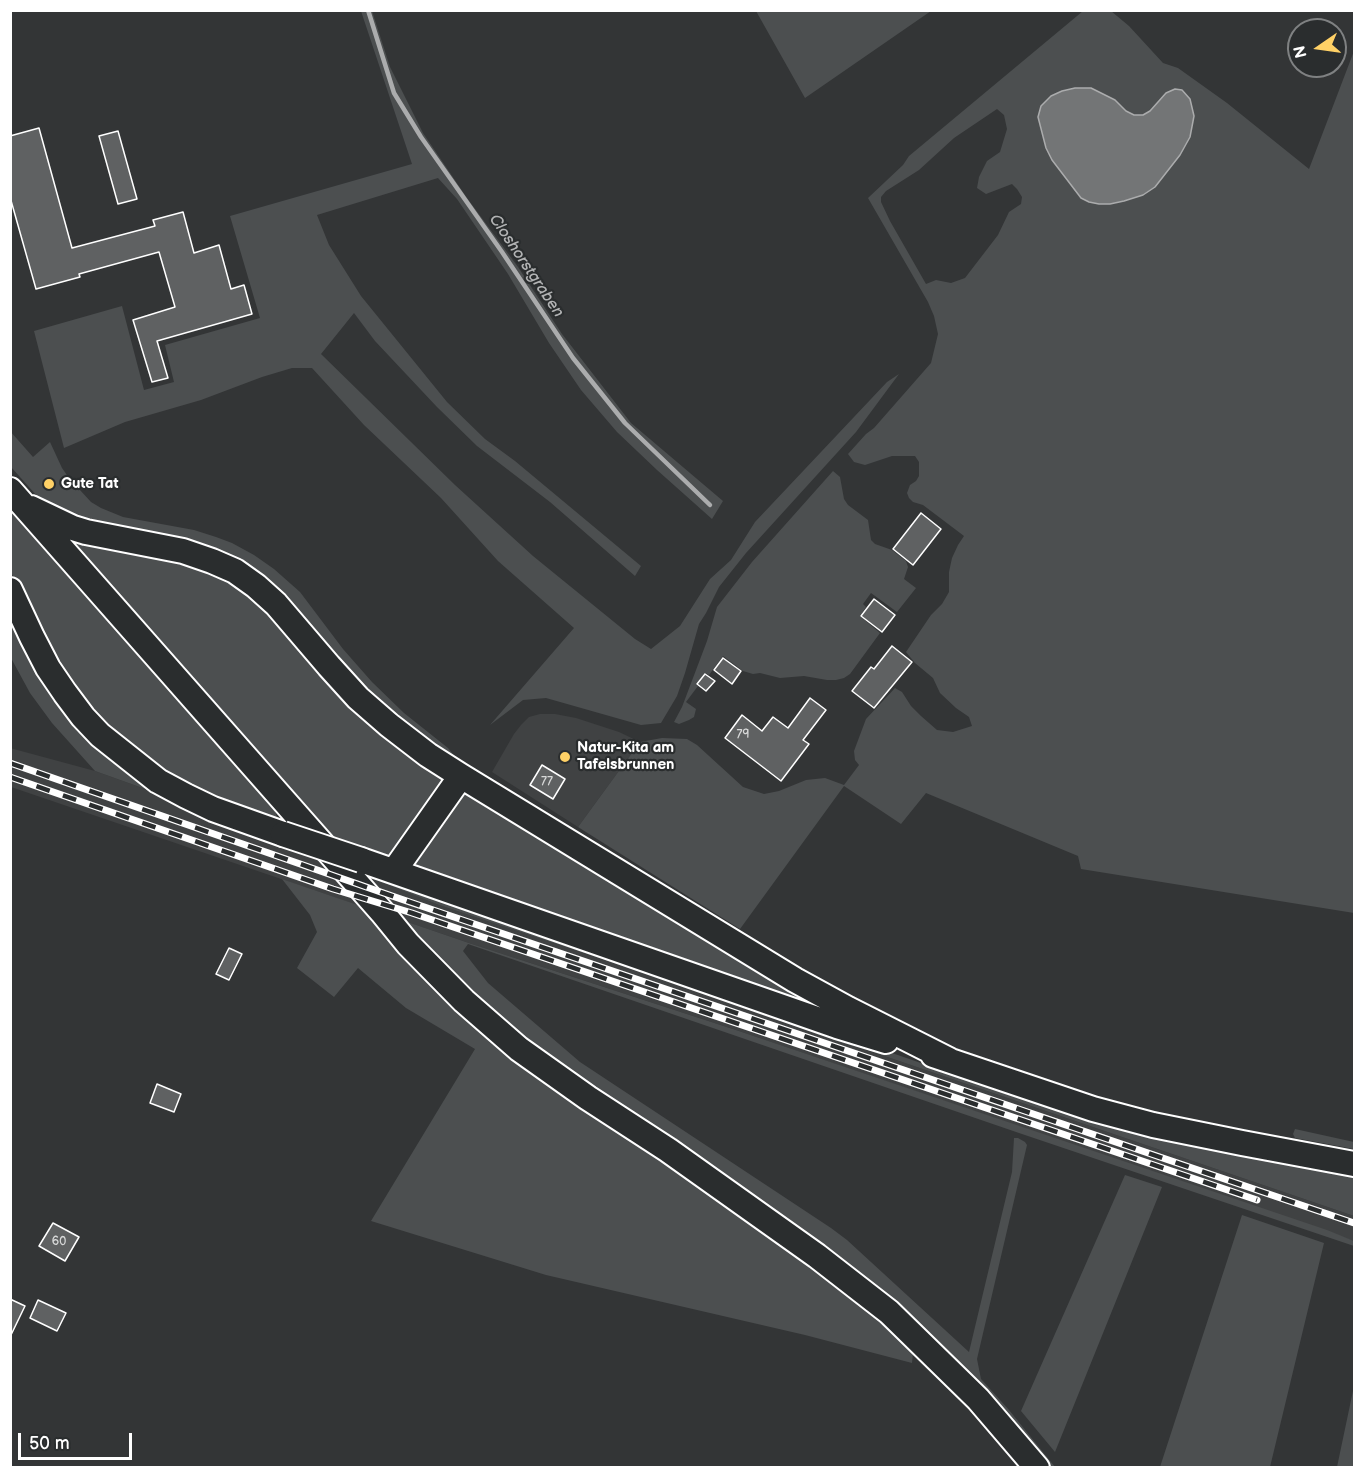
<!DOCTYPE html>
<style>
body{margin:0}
#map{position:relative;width:1365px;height:1478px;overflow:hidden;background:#333536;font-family:"Balsamiq Sans",sans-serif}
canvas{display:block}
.frame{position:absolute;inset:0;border:12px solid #fff;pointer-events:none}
.north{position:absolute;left:1287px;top:18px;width:60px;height:60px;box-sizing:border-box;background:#2a2d2e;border:2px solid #7f8182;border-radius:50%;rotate:257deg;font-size:16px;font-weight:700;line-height:24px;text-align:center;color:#fff}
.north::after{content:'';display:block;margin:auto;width:21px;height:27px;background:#ffd166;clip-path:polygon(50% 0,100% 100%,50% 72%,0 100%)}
.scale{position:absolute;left:18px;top:1433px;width:114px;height:27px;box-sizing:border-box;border:3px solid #fff;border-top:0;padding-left:8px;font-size:18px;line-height:21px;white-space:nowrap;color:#fff;-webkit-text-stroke:4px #2a2d2e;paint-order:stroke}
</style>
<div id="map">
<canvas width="1365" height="1478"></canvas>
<div class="frame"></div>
<div class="north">N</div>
<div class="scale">50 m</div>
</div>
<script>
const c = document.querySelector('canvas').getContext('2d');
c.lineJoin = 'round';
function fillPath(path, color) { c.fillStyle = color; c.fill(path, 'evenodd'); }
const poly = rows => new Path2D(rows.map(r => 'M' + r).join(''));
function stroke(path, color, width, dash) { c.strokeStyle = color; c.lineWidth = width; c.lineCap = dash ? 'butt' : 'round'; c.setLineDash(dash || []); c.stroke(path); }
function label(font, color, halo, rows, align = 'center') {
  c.font = font + ' "Balsamiq Sans",sans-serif'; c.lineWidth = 4.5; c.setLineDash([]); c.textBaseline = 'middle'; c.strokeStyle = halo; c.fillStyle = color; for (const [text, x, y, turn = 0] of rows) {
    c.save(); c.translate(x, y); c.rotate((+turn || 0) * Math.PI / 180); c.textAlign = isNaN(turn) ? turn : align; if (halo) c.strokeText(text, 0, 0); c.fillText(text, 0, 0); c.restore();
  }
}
const built = poly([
 [540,714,555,714,576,718,619,732,640,742,578,827,492,772,514,734,521,725,529,717],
 [10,748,95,771,148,790,295,847,439,905,689,988,858,1047,1354,1216,1354,1241,736,1030,469,943,11,787]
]);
const green = poly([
 [361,11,372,11,390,67,423,133,467,198,518,267,562,334,631,423,723,501,712,519,657,470,617,432,581,390,549,343,508,274,457,199,438,178,317,215,329,245,361,296,447,402,485,439,515,461,641,566,635,576,550,502,477,446,437,407,375,341,354,313,321,354,455,485,533,556,635,639,651,649,680,626,710,579,731,560,755,522,887,382,899,374,856,432,746,553,719,587,706,613,699,624,685,673,677,696,661,723,641,725,546,698,523,700,490,725,574,628,498,561,441,498,364,425,312,368,292,368,262,377,201,400,125,422,64,448,34,331,122,306,144,390,174,382,165,345,260,318,230,216,412,164],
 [756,11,931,11,805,98],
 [1083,11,1111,11,1129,26,1163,63,1178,68,1227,103,1309,169,1354,51,1354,913,1081,869,1078,856,926,793,901,824,844,786,740,929,578,827,640,742,662,738,687,739,697,745,743,787,764,794,779,791,806,780,825,778,844,785,859,765,855,760,854,751,866,719,895,688,902,692,911,706,921,716,937,730,953,732,972,726,969,717,956,708,940,693,933,678,915,663,906,652,931,615,942,604,949,592,949,572,952,558,958,545,964,536,923,505,913,502,909,498,907,493,910,485,916,481,919,476,919,462,915,456,892,456,865,465,854,462,848,454,866,434,874,428,931,363,938,334,934,316,928,302,868,198,903,165,909,156],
 [1115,100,1126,111,1134,115,1143,115,1150,111,1194,116,1190,137,1180,155,1081,198,1052,160,1046,148,1038,117,1041,106],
 [997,109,1004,115,1007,129,1000,152,987,161,979,177,977,188,986,194,1012,184,1017,189,1022,197,1021,204,1009,212,998,235,965,278,951,283,936,280,926,284,890,221,881,202,881,197,886,191,919,170,954,138],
 [10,431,33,457,50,442,62,468,69,478,91,502,101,508,123,517,194,530,216,537,232,543,254,555,274,569,300,592,343,649,372,682,404,713,448,748,456,758,455,763,396,725,247,571,123,535,46,506,11,467],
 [833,471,840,477,844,499,848,505,868,520,871,540,875,544,892,550,906,561,908,567,904,579,916,588,897,612,871,593,863,604,866,607,860,616,880,633,850,674,844,678,836,680,827,680,804,676,780,678,760,673,753,674,743,671,723,656,709,675,705,673,696,685,698,686,686,702,696,709,694,717,689,720,679,724,674,722,682,707,707,641,717,607,752,562],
 [10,509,275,809,277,819,203,796,168,779,75,699,29,615,11,572],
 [73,539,92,546,175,560,242,585,274,613,348,703,381,735,445,781,392,855,384,857,367,852,322,832,70,547],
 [10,616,20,639,50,695,83,732,148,790,95,771,52,723,30,693,11,658],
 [466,790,841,1017,413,869,409,862,461,793],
 [364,871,979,1083,1354,1173,1354,1216,858,1047,689,988,439,905,364,875],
 [282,879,469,943,736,1030,1327,1230,1354,1241,1354,1246,1019,1133,468,944,463,951,488,983,580,1062,831,1228,847,1240,969,1352,1012,1172,1014,1138,1018,1138,1025,1142,1027,1145,977,1359,981,1379,1009,1410,1055,1467,1050,1467,1025,1438,935,1344,498,1045,575,1104,770,1234,883,1320,907,1344,913,1353,912,1363,805,1335,546,1275,371,1221,475,1049,406,1008,358,968,334,997,297,968,317,932,310,915],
 [1295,1129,1354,1142,1354,1149,1295,1138,1293,1134],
 [1125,1175,1162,1187,1055,1452,1021,1411],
 [1242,1215,1324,1243,1270,1467,1160,1467],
 [1354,1386,1354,1467,1337,1467]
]);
const water = poly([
 [1075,88,1091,88,1115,100,1126,111,1134,115,1143,115,1150,111,1166,93,1175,89,1182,90,1190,99,1194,116,1190,137,1180,155,1155,187,1143,195,1124,201,1110,204,1099,204,1089,202,1081,198,1052,160,1046,148,1038,117,1041,106,1051,96,1062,91,1075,88]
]);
const stream = poly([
 [368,10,394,93,421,137,502,252,573,358,625,423,710,505]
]);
const building = poly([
 [39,128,72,248,155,226,153,220,183,212,194,253,219,245,231,289,244,285,252,314,157,341,168,378,152,382,133,320,175,307,159,252,79,274,80,277,36,289,10,197,10,136,39,128],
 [118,131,137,199,118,204,99,136,118,131],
 [921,513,941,529,913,565,893,549,921,513],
 [874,599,895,615,882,632,861,616,874,599],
 [892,646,912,662,874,708,852,691,871,667,874,669,892,646],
 [723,658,741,671,732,684,714,670,723,658],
 [705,674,715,681,706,691,697,684,705,674],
 [810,698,826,710,803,740,809,744,781,781,725,738,742,715,762,731,773,717,788,728,810,698],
 [542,765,565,779,553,799,530,785,542,765],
 [229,948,242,954,229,980,216,974,229,948],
 [157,1084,181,1094,174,1112,150,1103,157,1084],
 [53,1223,79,1237,65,1261,39,1246,53,1223],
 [10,1299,25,1306,10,1337,10,1299],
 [38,1300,66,1313,57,1331,30,1318,38,1300]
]);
const major = poly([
 [10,490,382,912,408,944,464,1001,519,1049,588,1098,668,1150,817,1256,889,1312,978,1399,1037,1468],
 [31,508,73,528,86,532,183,551,212,561,235,571,256,586,276,604,329,666,358,698,389,725,428,755,461,776,795,980,848,1009,949,1060],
 [10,590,32,637,48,668,65,693,83,717,100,735,158,781,186,796,213,809,283,834],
 [361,860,837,1026,886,1041],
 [394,871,461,776],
 [933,1055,1093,1109,1153,1125,1242,1143,1354,1164]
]);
const rail = poly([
 [10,763,395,897,1354,1223],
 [10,777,333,889,412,913,1257,1200]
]);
const majorBridge = poly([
 [283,834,361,860]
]);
const markers = [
 [49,484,6,"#ffd166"],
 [565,757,6,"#ffd166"]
];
const numberNames = [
 ["79",743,735],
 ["77",547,782],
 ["60",59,1242]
];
const poiNames = [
 ["Gute Tat",61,484],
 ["Natur-Kita am",577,748],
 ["Tafelsbrunnen",577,765]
];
const waterNames = [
 ["Closhorstgraben",526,266,56]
];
fillPath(built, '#404243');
fillPath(green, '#4c4f50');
fillPath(water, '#737576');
stroke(water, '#abacad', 1.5);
stroke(stream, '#abacad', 4.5);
fillPath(building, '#5f6162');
stroke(building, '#fff', 1.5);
stroke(major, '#fff', 28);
stroke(major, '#2a2d2e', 24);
stroke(rail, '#fff', 7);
stroke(rail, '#2a2d2e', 4.5, [14]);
stroke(majorBridge, '#fff', 28, []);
stroke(majorBridge, '#2a2d2e', 24);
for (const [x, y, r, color] of markers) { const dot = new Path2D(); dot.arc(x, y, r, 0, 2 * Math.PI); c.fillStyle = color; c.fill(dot); stroke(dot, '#2a2d2e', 2); }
label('12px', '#d7d8d8', null, numberNames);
label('bold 15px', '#fff', '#2a2d2e', poiNames, 'left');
label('italic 16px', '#b2b3b4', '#2a2d2e', waterNames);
</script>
